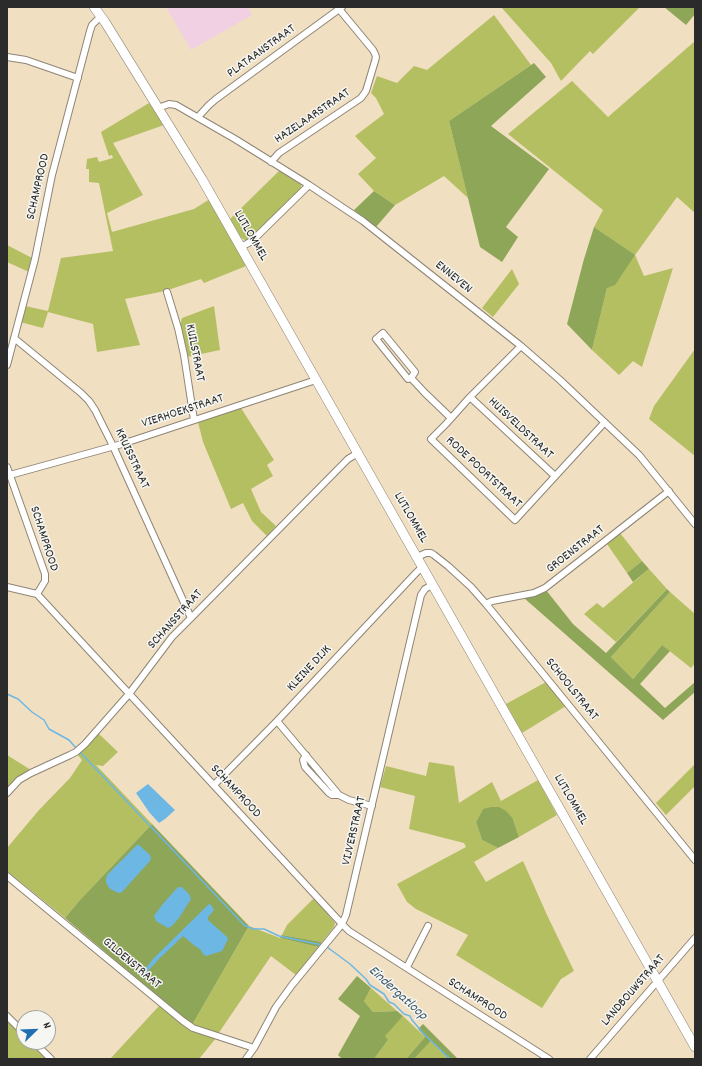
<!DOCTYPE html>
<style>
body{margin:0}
#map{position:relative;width:702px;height:1066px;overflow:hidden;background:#f1dfc2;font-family:Dekko,sans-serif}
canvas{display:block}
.frame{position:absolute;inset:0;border:8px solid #2b2b2b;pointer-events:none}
.north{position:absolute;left:16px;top:1010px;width:40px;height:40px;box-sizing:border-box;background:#f6f6f2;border:1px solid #a5a5a2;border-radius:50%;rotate:67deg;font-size:11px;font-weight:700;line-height:16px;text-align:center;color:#2b2b2b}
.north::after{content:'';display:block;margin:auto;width:14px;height:18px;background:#1f6fb2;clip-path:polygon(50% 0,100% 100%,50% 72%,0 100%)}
</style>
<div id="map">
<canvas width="702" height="1066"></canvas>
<div class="frame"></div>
<div class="north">N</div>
</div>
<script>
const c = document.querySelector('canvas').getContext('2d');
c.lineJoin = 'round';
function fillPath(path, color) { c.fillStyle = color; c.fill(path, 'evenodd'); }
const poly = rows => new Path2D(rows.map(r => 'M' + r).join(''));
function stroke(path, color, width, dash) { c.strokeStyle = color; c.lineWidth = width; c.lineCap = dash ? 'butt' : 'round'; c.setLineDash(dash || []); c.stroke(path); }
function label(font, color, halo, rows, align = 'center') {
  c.font = font + ' Dekko,sans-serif'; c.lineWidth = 3; c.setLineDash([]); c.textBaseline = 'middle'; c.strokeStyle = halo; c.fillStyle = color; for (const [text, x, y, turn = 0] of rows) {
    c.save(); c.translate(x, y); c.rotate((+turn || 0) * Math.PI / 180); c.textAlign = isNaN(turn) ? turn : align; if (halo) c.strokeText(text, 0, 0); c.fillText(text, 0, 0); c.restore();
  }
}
const built = poly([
 [166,7,248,7,252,15,191,50]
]);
const green = poly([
 [501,7,640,7,593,54,590,51,561,81,551,63],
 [494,15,531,65,449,121,468,198,444,176,395,205,374,191,358,174,376,158,355,136,384,114,376,98,371,93,377,76,397,83,414,66,427,70],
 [695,41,695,213,677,197,635,255,644,276,673,268,642,367,633,361,619,375,592,350,607,288,634,255,594,227,603,210,508,134,572,81,608,117],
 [149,103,164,125,113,143,143,195,107,213,112,232,194,209,210,199,246,266,204,283,201,279,165,291,125,299,140,345,97,352,93,324,48,312,43,328,20,322,25,306,48,311,61,258,113,251,99,183,89,182,89,169,86,169,87,159,97,157,99,162,113,158,112,155,109,156,101,132],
 [280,170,301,183,301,190,250,239,247,241,241,238,230,219],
 [7,245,32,258,29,272,7,262],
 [512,269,519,284,493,317,482,308],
 [214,306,220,350,187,357,180,326,182,318],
 [695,349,695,456,649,419,654,406],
 [241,408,274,460,267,465,273,476,251,489,261,512,276,526,267,536,252,521,243,503,231,509,203,442,198,422],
 [620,533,642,561,627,573,607,544],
 [649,569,667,589,616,642,584,614,597,603,603,608],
 [670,592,695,614,695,663,691,668,662,645,633,679,611,657],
 [546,682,566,706,522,733,506,704],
 [98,733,118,752,103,766,96,765,152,824,79,901,65,918,7,871,7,848,39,810,70,778,82,760,77,754],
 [7,755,31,770,19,776,7,788],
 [429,762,454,766,459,803,492,782,501,801,538,780,557,815,519,837,513,819,483,809,476,822,482,840,498,848,474,862,486,882,523,861,547,915,574,971,561,979,542,1008,456,955,468,935,416,909,407,902,397,884,466,847,464,843,409,829,415,796,380,787,386,766,426,776],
 [695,764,695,786,666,815,656,803],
 [314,898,335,923,334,927,322,942,282,935,287,925],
 [249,926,280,938,318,947,296,975,271,956,218,1034,192,1025],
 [371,988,397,1011,373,1012,364,1001],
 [159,1006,194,1032,216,1038,199,1059,110,1059],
 [403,1016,425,1037,406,1059,374,1059,388,1040,384,1036],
 [7,1021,24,1038,24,1042,28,1042,46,1059,7,1059],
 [431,1041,448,1059,414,1059]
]);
const forest = poly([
 [664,7,695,7,695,14,686,25],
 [534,63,546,77,491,126,549,169,506,227,518,237,502,262,480,247,449,121],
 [374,191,395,205,376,227,354,210],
 [594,227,635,255,615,285,607,288,592,350,567,324,584,259],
 [642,561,649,569,633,582,627,573],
 [667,589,670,592,611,657,633,679,662,645,670,651,640,684,665,708,695,682,695,692,663,720,524,598,532,597,546,590,573,624,606,653],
 [492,807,499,807,506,811,513,819,519,837,498,848,482,840,476,822,483,809],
 [152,824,249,926,192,1025,65,918,79,901],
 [282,935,322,942,318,947,280,938],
 [357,976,371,988,364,1001,373,1012,397,1011,403,1016,385,1036,388,1040,374,1059,342,1059,338,1055,360,1016,338,999],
 [423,1024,458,1059,448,1059,431,1041,414,1059,406,1059,425,1037,418,1029]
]);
const water = poly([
 [148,784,175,810,165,819,159,823,149,812,136,793],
 [137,845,139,845,150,855,151,859,149,862,122,892,119,893,114,891,109,888,106,882,106,880,107,875],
 [180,887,182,887,189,894,191,899,179,918,172,926,168,928,156,921,154,916,162,905,177,888],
 [209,904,211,905,214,910,208,917,208,920,227,937,228,939,222,951,206,956,203,954,200,949,195,946,183,936,161,957,160,957,159,959,142,977,140,976,140,975,154,958]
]);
const stream = poly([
 [7,694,18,699,32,712,44,720,49,729,69,740,77,749],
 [79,751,244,925,253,929,264,929,279,936,322,945],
 [327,947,350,964,366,979,370,985,384,994,389,1002,394,1004,404,1014,410,1016,412,1020,423,1033,450,1059]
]);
const street = poly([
 [7,57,26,60,78,78],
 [158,108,169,104,176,105,235,139,309,185,363,221,521,346,560,380,639,455,695,524],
 [198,117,209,105,216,99,342,7],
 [271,162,279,153,361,98,366,91,375,61,376,57,375,54,373,50,339,9],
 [241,247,252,241,309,185],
 [167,292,178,328,184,355,194,420],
 [14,338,81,393,89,401,95,410,113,446,191,618],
 [521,346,470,397,446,424,431,439,515,520,604,423],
 [7,365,35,259,52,175,90,31,92,25,100,17],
 [411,378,408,379,376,339,383,333,415,372,411,378,425,393,451,418],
 [470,397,555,476],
 [7,467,45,574,45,581,37,594],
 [10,475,122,444,316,380],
 [417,557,426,553,431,553,434,555,448,566,471,587,486,604,695,860],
 [7,587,37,594],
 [37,594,342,924,349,931,549,1059],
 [486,604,492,601,534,593,545,588,669,491],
 [277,721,339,795,349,800,372,806],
 [306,755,303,760,305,767,329,793,332,795,339,795],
 [214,785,277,721,415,574,422,567],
 [7,793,19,780,31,773,70,755,76,752,85,744,129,694,172,637,191,618,348,459,358,453],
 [7,876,183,1021,193,1028,254,1048],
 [407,967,428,926],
 [7,1016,24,1033],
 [34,1042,51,1059],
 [246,1059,254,1048,276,1007,292,985,342,924,346,915,421,595,425,589,432,585],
 [590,1059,695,938]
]);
const secondary = poly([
 [94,7,105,22,202,179,695,1047]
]);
const streetNames = [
 ["PLATAANSTRAAT",262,52,-36],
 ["HAZELAARSTRAAT",313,117,-34],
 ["SCHAMPROOD",39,187,-77],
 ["LUTLOMMEL",250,236,60],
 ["ENNEVEN",453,278,39],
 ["KUILSTRAAT",194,353,79],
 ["VIERHOEKSTRAAT",183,412,-18],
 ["HUISVELDSTRAAT",520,429,43],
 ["KRUISSTRAAT",131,459,65],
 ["RODE POORTSTRAAT",483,473,43],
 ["LUTLOMMEL",410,518,60],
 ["SCHAMPROOD",43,539,72],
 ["GROENSTRAAT",576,550,-38],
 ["SCHANSSTRAAT",176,620,-48],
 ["KLEINE DIJK",310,669,-47],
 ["SCHOOLSTRAAT",571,690,51],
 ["SCHAMPROOD",235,792,47],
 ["LUTLOMMEL",570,800,60],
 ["VIJVERSTRAAT",355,831,-77],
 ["GILDENSTRAAT",131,964,40],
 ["LANDBOUWSTRAAT",634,991,-49],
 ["SCHAMPROOD",477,1000,33]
];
const waterNames = [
 ["Eindergatloop",397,994,42]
];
fillPath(built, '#f1d0e3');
fillPath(green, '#b3bf61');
fillPath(forest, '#8ea657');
fillPath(water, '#6db7e5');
stroke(stream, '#6db7e5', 1.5);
stroke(street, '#8e8576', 8);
stroke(secondary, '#8e8576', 10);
stroke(street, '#fff', 6);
stroke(secondary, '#fff', 9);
label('13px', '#2b2b2b', '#f6f6f2', streetNames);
label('italic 14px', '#425c6c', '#f6f6f2', waterNames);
</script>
